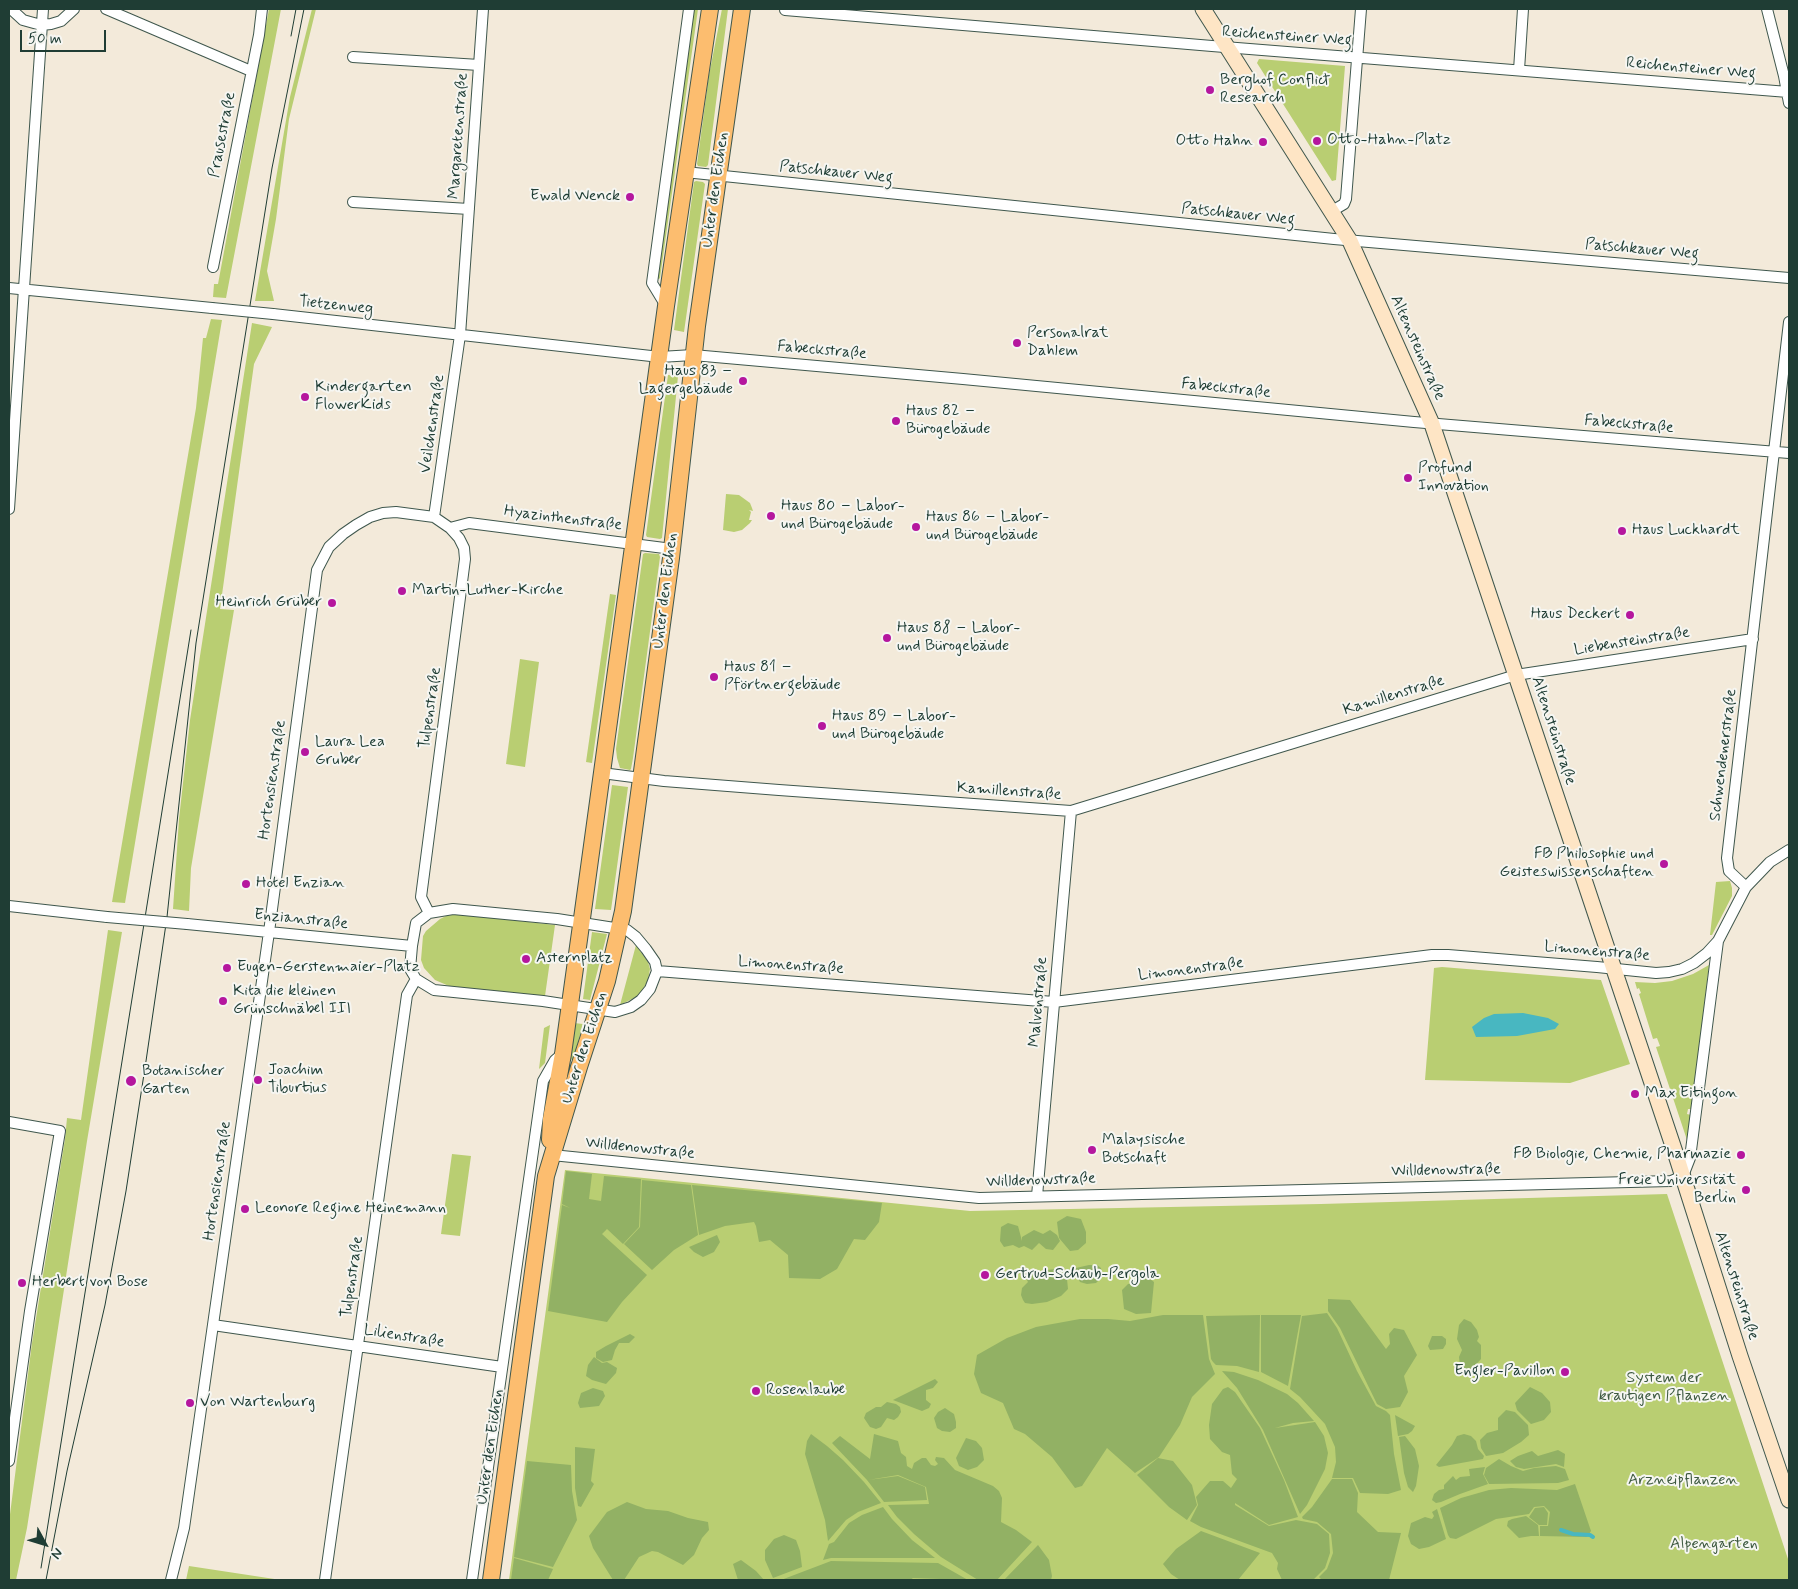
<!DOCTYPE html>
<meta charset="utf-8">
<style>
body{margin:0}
#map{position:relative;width:1798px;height:1589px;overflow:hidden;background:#f3eada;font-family:Mynerve,sans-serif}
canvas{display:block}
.frame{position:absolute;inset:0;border:10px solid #1f3d34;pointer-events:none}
.north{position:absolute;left:20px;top:1519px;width:50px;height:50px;-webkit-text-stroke:4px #f6f6f2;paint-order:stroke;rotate:129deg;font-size:14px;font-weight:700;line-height:20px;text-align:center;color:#1f3d34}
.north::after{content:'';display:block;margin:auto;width:18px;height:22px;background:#1f3d34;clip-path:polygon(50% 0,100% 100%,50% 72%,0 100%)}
.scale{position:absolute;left:20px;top:30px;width:86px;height:22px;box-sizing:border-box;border:2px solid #1f3d34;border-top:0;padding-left:6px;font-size:15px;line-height:18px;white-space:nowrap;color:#1f3d34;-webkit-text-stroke:4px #f6f6f2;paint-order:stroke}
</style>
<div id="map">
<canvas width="1798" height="1589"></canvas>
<div class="frame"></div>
<div class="north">N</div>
<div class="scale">50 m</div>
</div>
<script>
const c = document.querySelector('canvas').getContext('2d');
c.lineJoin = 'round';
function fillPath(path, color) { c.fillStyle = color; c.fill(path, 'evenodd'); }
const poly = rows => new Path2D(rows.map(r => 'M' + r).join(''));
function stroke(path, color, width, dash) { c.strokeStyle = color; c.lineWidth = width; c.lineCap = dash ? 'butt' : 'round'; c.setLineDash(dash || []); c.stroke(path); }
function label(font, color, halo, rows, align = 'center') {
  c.font = font + ' Mynerve,sans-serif'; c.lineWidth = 4; c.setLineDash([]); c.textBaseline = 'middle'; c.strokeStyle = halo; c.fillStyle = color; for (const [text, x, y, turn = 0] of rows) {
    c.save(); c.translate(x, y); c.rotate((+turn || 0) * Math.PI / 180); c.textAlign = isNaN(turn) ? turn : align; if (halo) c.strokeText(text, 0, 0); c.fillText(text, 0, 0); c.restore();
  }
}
const green = poly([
 [269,9,281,9,226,298,213,297,214,284,218,284],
 [312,9,316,9,289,119,276,219,267,271,274,301,255,301,290,97],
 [693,9,698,9,660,278,659,279,657,279],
 [722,9,728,9,708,165,706,167,698,166,697,164,709,75],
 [1259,59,1345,66,1336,180,1332,181,1257,63],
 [696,181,703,182,705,184,684,332,674,330,694,182],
 [211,319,222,320,125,903,112,902,196,408,203,338,206,338],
 [252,323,272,327,254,364,220,609,234,610,191,868,189,911,173,909,179,819,190,720],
 [668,375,678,376,662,538,660,539,647,537,646,535],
 [726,494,739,495,750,503,752,508,753,511,749,510,751,512,749,520,752,520,750,523,742,530,734,532,723,530],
 [645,553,659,554,660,557,633,758,631,769,630,770,620,768,617,758,616,749,643,554],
 [610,594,616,595,592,763,586,762],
 [520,659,539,662,525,767,506,764],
 [612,785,628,787,611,910,595,909],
 [1730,881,1732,888,1732,896,1712,935,1710,935,1716,882],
 [458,914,555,925,545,996,449,986,435,980,424,968,421,960,423,936,426,931,440,919,446,916],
 [108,930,122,932,87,1141,27,1528,16,1580,9,1580,9,1522,32,1343,65,1139,67,1118,81,1120],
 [592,932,607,934,590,1000,583,999],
 [636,945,648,962,650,969,648,980,642,991,636,997,620,1005],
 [1709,965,1692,1109,1688,1109,1687,1114,1691,1115,1688,1143,1656,1047,1660,1046,1657,1038,1653,1039,1639,994,1641,993,1639,988,1637,989,1635,982,1655,983,1672,981,1693,974],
 [1442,967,1601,980,1630,1064,1570,1083,1425,1080,1434,968],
 [574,1023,583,1024,573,1060,569,1059],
 [550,1025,545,1063,539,1069,544,1028],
 [452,1154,471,1156,460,1236,441,1234],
 [565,1170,970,1211,1321,1204,1667,1194,1789,1562,1789,1580,509,1580],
 [189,1566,281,1580,186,1580]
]);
const forest = poly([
 [566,1171,592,1174,589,1199,601,1201,604,1176,641,1179,639,1227,623,1244,607,1229,602,1234,647,1275,622,1302,607,1322,548,1311,562,1205,570,1208,562,1204],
 [642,1180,691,1185,698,1235,674,1250,652,1270,624,1244,640,1227],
 [692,1185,882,1203,879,1222,865,1240,854,1239,837,1269,820,1279,789,1278,788,1255,770,1240,759,1242,756,1226,754,1222,725,1226,699,1235],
 [1067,1216,1081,1219,1086,1232,1086,1243,1078,1250,1070,1251,1059,1238,1057,1222],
 [1008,1223,1018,1226,1022,1241,1022,1237,1034,1230,1043,1234,1050,1230,1057,1235,1060,1241,1053,1250,1046,1249,1039,1243,1032,1250,1024,1246,1019,1248,1013,1245,1004,1247,1000,1241,1001,1227],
 [717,1235,720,1242,714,1252,703,1257,694,1252,689,1247],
 [1089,1265,1097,1265,1101,1268,1102,1277,1096,1283,1087,1284,1080,1282,1076,1274,1076,1268],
 [1063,1268,1067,1279,1068,1289,1061,1296,1047,1302,1032,1304,1025,1303,1023,1300,1021,1295,1022,1288,1028,1282,1023,1273],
 [1136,1274,1150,1279,1154,1282,1151,1313,1136,1314,1124,1309,1122,1290,1128,1284,1136,1283],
 [1328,1299,1350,1300,1386,1349,1390,1344,1389,1334,1394,1328,1404,1330,1417,1355,1404,1376,1408,1392,1400,1407,1386,1409,1377,1404,1340,1328,1328,1311],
 [1327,1313,1337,1328,1357,1371,1376,1406,1386,1411,1390,1415,1394,1454,1401,1490,1388,1494,1360,1493,1353,1478,1332,1478,1336,1462,1335,1447,1325,1424,1300,1397,1290,1389,1302,1316],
 [1163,1315,1203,1315,1209,1359,1215,1374,1192,1397,1180,1425,1159,1457,1135,1473,1107,1448,1082,1486,1075,1488,1052,1457,1025,1434,1014,1429,1003,1403,981,1393,974,1374,977,1355,1007,1338,1036,1327,1080,1319,1108,1319,1130,1321],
 [1260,1315,1259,1372,1237,1366,1216,1365,1213,1362,1211,1359,1206,1316],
 [1261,1315,1301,1315,1288,1386,1261,1372],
 [1464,1319,1471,1322,1477,1330,1479,1337,1477,1341,1481,1345,1481,1359,1472,1369,1465,1371,1460,1366,1459,1357,1462,1350,1457,1339,1459,1325],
 [630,1334,635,1337,629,1343,619,1343,615,1350,612,1360,603,1362,596,1358,596,1352,606,1346],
 [1432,1336,1442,1336,1446,1339,1446,1344,1443,1349,1430,1350,1428,1346],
 [594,1357,602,1363,607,1362,617,1368,616,1373,606,1384,592,1380,586,1376,588,1365],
 [1222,1371,1234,1372,1258,1380,1287,1394,1298,1403,1314,1421,1293,1423,1275,1428,1315,1422,1324,1436,1328,1453,1325,1469,1307,1505,1300,1514,1263,1430,1237,1388],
 [935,1379,938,1382,933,1388,926,1390,926,1400,931,1404,929,1408,922,1411,893,1400],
 [1228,1387,1235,1392,1260,1428,1284,1480,1298,1517,1269,1525,1235,1503,1235,1505,1269,1526,1296,1520,1317,1524,1329,1534,1330,1553,1325,1568,1313,1580,1282,1580,1277,1569,1278,1563,1272,1553,1201,1527,1190,1521,1198,1505,1196,1497,1210,1481,1223,1481,1231,1488,1237,1479,1232,1474,1230,1455,1222,1452,1210,1439,1209,1425,1212,1404,1223,1389],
 [1530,1387,1542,1393,1550,1402,1551,1412,1544,1420,1531,1424,1517,1410,1515,1403],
 [593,1388,603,1391,605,1396,599,1406,580,1408,578,1403,581,1393],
 [887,1402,896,1404,900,1407,901,1412,898,1417,894,1420,887,1418,881,1427,876,1429,870,1427,864,1418,866,1413,876,1407,881,1407],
 [945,1408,954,1414,956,1422,956,1428,950,1432,942,1431,937,1428,934,1418,938,1412],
 [1506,1410,1515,1412,1528,1425,1529,1435,1521,1442,1503,1453,1486,1456,1481,1448,1480,1440,1487,1433,1498,1430,1498,1418],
 [1395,1415,1415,1426,1412,1431,1408,1434,1398,1436],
 [811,1434,827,1446,843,1460,864,1482,881,1503,858,1512,846,1520,828,1541,825,1520,805,1454,807,1441],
 [874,1434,898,1441,901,1453,906,1457,907,1466,912,1469,914,1463,922,1458,926,1458,931,1465,935,1466,938,1464,935,1460,936,1457,944,1458,955,1470,993,1486,999,1491,1002,1498,1001,1522,1016,1530,1032,1542,997,1580,978,1580,941,1557,914,1534,897,1517,888,1505,929,1504,926,1487,898,1475,868,1480,898,1476,925,1487,927,1500,884,1502,867,1480,832,1443,840,1436,870,1459],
 [1464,1434,1471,1436,1476,1441,1478,1449,1484,1456,1483,1459,1439,1467,1436,1465,1452,1445,1457,1436],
 [1405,1436,1415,1449,1419,1466,1416,1486,1413,1492,1408,1487,1404,1473,1399,1437],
 [966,1438,976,1441,982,1448,984,1460,977,1467,968,1470,959,1466,956,1458],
 [575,1447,595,1449,591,1481,594,1484,581,1507,578,1506,575,1488],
 [1558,1450,1565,1454,1564,1467,1556,1464,1524,1469,1516,1467,1510,1461,1518,1456,1532,1451,1538,1456],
 [1158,1458,1173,1461,1192,1485,1197,1505,1187,1520,1169,1507,1137,1475],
 [1499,1459,1511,1466,1523,1471,1534,1468,1556,1466,1565,1469,1569,1480,1558,1483,1489,1484,1484,1475,1486,1468],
 [527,1461,571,1465,572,1491,577,1520,553,1567,514,1557],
 [1485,1467,1483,1474,1488,1484,1460,1494,1441,1502,1436,1503,1432,1500,1434,1494,1439,1490,1444,1489,1444,1485,1453,1476,1456,1480,1460,1477,1470,1476,1469,1469],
 [1332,1479,1352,1479,1358,1493,1357,1512,1378,1532,1401,1533,1389,1580,1322,1580,1319,1577,1327,1569,1333,1553,1331,1534,1317,1522,1303,1519,1302,1517,1312,1507],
 [1575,1484,1591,1531,1587,1537,1540,1536,1540,1526,1548,1526,1550,1512,1544,1506,1534,1507,1529,1514,1496,1519,1456,1539,1450,1538,1448,1535,1440,1508,1461,1498,1489,1490,1511,1488,1557,1490],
 [627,1502,646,1509,668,1511,688,1518,708,1522,709,1530,702,1538,694,1555,683,1565,658,1552,652,1551,639,1557,624,1580,613,1580,593,1548,589,1536,607,1512],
 [883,1507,892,1519,912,1540,935,1558,874,1558,875,1556,874,1558,831,1558,823,1560,829,1544,834,1542,849,1523,862,1515],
 [1544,1507,1548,1513,1547,1525,1539,1525,1529,1517,1535,1508],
 [1437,1509,1446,1539,1429,1547,1419,1549,1411,1544,1408,1536,1411,1523,1425,1517,1432,1519,1434,1516,1432,1512],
 [1526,1516,1538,1525,1539,1536,1531,1536,1519,1538,1507,1526,1508,1521,1512,1519],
 [1201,1531,1260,1553,1238,1580,1180,1580,1171,1574,1163,1564,1176,1549],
 [784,1535,796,1540,800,1551,802,1567,773,1578,765,1560,765,1550,774,1539],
 [1038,1545,1049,1560,1052,1576,1051,1580,1004,1580],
 [514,1558,553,1569,548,1580,511,1580],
 [741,1560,756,1571,764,1580,738,1580,733,1564],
 [831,1561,938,1563,968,1580,913,1578,910,1580,781,1580]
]);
const water = poly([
 [1523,1013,1548,1018,1559,1024,1555,1029,1517,1036,1476,1037,1472,1027,1484,1018,1494,1014]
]);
const stream = poly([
 [1561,1530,1573,1534,1590,1535,1593,1537]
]);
const minor = poly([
 [11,9,23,20,41,25,51,24,61,21,74,9],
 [106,9,251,71],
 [1767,9,1784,76,1789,103],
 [785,10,1212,46,1788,92],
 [353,57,479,65],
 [1519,70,1523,9],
 [685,172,1334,239,1789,278],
 [353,202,469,209],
 [1332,211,1344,204,1346,199,1361,9],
 [213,267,259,35,262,9],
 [9,288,212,308],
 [666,306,652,283,689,9],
 [273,314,660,357,693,355,963,379,1414,422,1789,453],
 [9,509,43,9],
 [434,517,460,335,483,9],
 [450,528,469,523,672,549],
 [602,773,664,781,779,790,1071,811,1516,675,1753,639],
 [1746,887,1729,871,1727,858,1789,322],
 [9,906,107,917],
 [453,909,557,919,627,930,636,937,646,949,655,962,657,971,650,989,641,1000,631,1007,615,1012,543,1001,434,990,416,979,410,969,412,946,416,923,429,913,453,909],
 [187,924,412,946],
 [657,971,1054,1002,1432,955,1448,955,1597,967,1656,973,1669,972,1682,969,1694,963,1707,953,1718,941],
 [9,1122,60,1131,30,1311,9,1461],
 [552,1155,979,1198,1671,1181,1683,1176,1690,1158,1718,941,1746,887,1770,862,1789,850],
 [1037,1196,1071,811],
 [213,1325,502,1367],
 [171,1580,184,1528,269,932,317,570,329,547,343,534,356,525,370,517,383,513,396,512,434,517,450,528,459,538,464,548,465,559,421,897,429,913],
 [325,1580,407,995,416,979],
 [472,1580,543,1081,555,1060,561,1055]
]);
const secondary = poly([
 [1203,9,1350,241,1432,424,1676,1155,1740,1356,1789,1500]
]);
const primary = poly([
 [550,1140,551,1119,563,1054,583,911,666,306,710,9],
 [491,1580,546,1176,579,1067,607,981,623,911,671,558,697,326,742,9]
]);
const tram = poly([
 [291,36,296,9],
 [41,1568,191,630],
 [46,1580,67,1471,105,1305,126,1191,146,1061,167,917,196,643,272,168,304,9]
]);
const minorBridge = poly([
 [212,308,273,314],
 [107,917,187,924]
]);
const markers = [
 [1210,90,5,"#b5179e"],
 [1317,141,5,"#b5179e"],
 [1263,142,5,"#b5179e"],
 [630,197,5,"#b5179e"],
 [1017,343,5,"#b5179e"],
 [743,381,5,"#b5179e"],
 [305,397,5,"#b5179e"],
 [896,421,5,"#b5179e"],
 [1408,478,5,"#b5179e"],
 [771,516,5,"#b5179e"],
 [916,527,5,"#b5179e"],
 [1622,531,5,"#b5179e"],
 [402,591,5,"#b5179e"],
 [332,603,5,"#b5179e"],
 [1630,615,5,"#b5179e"],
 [887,638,5,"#b5179e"],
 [714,677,5,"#b5179e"],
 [822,726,5,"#b5179e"],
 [305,752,5,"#b5179e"],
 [1664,864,5,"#b5179e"],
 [246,884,5,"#b5179e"],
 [526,959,5,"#b5179e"],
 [227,968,5,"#b5179e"],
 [223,1001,5,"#b5179e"],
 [258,1080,5,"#b5179e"],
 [131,1081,6,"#b5179e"],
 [1635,1094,5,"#b5179e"],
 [1092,1150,5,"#b5179e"],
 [1741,1155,5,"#b5179e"],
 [1746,1190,5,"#b5179e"],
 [245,1209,5,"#b5179e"],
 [985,1275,5,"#b5179e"],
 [22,1283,5,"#b5179e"],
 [1565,1372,5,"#b5179e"],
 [756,1391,5,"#b5179e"],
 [190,1403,5,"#b5179e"]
];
const streetNames = [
 ["Reichensteiner Weg",1287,37,4],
 ["Reichensteiner Weg",1691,69,5],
 ["Prausestraße",223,135,-79],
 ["Margaretenstraße",459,136,-86],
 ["Patschkauer Weg",836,173,6],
 ["Unter den Eichen",716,190,-82],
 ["Patschkauer Weg",1238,215,6],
 ["Patschkauer Weg",1642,250,5],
 ["Tietzenweg",336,306,6],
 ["Altensteinstraße",1417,348,66],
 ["Fabeckstraße",822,351,5],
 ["Fabeckstraße",1226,389,6],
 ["Veilchenstraße",433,424,-82],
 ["Fabeckstraße",1629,425,5],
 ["Hyazinthenstraße",563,519,7],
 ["Unter den Eichen",666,591,-83],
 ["Liebensteinstraße",1632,642,-9],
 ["Kamillenstraße",1394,696,-17],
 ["Tulpenstraße",431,708,-82],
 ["Altensteinstraße",1553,731,72],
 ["Schwendenerstraße",1724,755,-83],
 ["Hortensienstraße",273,780,-82],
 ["Kamillenstraße",1009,792,4],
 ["Enzianstraße",301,920,6],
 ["Limonenstraße",1597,952,5],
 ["Limonenstraße",791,966,4],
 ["Limonenstraße",1191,970,-7],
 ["Malvenstraße",1039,1002,-85],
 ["Unter den Eichen",585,1048,-72],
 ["Willdenowstraße",640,1149,6],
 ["Willdenowstraße",1446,1171,-1],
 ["Hortensienstraße",218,1181,-82],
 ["Willdenowstraße",1041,1181,-2],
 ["Tulpenstraße",353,1277,-82],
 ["Altensteinstraße",1736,1286,72],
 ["Lilienstraße",404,1337,9],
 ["Unter den Eichen",491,1447,-82]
];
const poiNames = [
 ["Berghof Conflict",1220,81],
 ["Research",1220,99],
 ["Otto-Hahn-Platz",1327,141],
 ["Otto Hahn",1253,142,"right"],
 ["Ewald Wenck",620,197,"right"],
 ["Personalrat",1027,334],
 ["Dahlem",1027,352],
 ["Haus 83 –",733,372,"right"],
 ["Lagergebäude",733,390,"right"],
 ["Kindergarten",315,388],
 ["FlowerKids",315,406],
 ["Haus 82 –",906,412],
 ["Bürogebäude",906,430],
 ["Profund",1418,469],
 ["Innovation",1418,487],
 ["Haus 80 – Labor-",781,507],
 ["und Bürogebäude",781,525],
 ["Haus 86 – Labor-",926,518],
 ["und Bürogebäude",926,536],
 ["Haus Luckhardt",1632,531],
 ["Martin-Luther-Kirche",412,591],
 ["Heinrich Grüber",322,603,"right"],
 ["Haus Deckert",1620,615,"right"],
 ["Haus 88 – Labor-",897,629],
 ["und Bürogebäude",897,647],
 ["Haus 81 –",724,668],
 ["Pförtnergebäude",724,686],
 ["Haus 89 – Labor-",832,717],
 ["und Bürogebäude",832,735],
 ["Laura Lea",315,743],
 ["Gruber",315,761],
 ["FB Philosophie und",1654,855,"right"],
 ["Geisteswissenschaften",1654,873,"right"],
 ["Hotel Enzian",256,884],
 ["Asternplatz",536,959],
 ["Eugen-Gerstenmaier-Platz",237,968],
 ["Kita die kleinen",233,992],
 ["Grünschnäbel III",233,1010],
 ["Joachim",268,1071],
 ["Tiburtius",268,1089],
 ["Botanischer",142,1072],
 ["Garten",142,1090],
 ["Max Eitingon",1645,1094],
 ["Malaysische",1102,1141],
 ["Botschaft",1102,1159],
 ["FB Biologie, Chemie, Pharmazie",1731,1155,"right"],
 ["Freie Universität",1736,1181,"right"],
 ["Berlin",1736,1199,"right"],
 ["Leonore Regine Heinemann",255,1209],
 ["Gertrud-Schaub-Pergola",995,1275],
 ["Herbert von Bose",32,1283],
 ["Engler-Pavillon",1555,1372,"right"],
 ["Rosenlaube",766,1391],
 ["Von Wartenburg",200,1403]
];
const parkNames = [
 ["System der",1664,1379],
 ["krautigen Pflanzen",1664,1397],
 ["Arzneipflanzen",1683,1481],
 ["Alpengarten",1714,1545]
];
fillPath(green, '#b9ce72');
fillPath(forest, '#92b164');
fillPath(water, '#48b7c1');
stroke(stream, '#48b7c1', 4);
stroke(minor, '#3f574d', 12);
stroke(secondary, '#3f574d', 17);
stroke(primary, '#3f574d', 18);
stroke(minor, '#fff', 10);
stroke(secondary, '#fee5c5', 15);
stroke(primary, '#fcbd6f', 16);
stroke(tram, '#1f3d34', 1);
stroke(minorBridge, '#3f574d', 12, []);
stroke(minorBridge, '#fff', 10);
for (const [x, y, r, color] of markers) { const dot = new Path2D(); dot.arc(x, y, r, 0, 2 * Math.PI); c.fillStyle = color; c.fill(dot); stroke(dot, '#f6f6f2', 2); }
label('16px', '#1f3d34', '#f6f6f2', streetNames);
label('16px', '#1f3d34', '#f6f6f2', poiNames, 'left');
label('16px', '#3e5a40', '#f6f6f2', parkNames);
</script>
